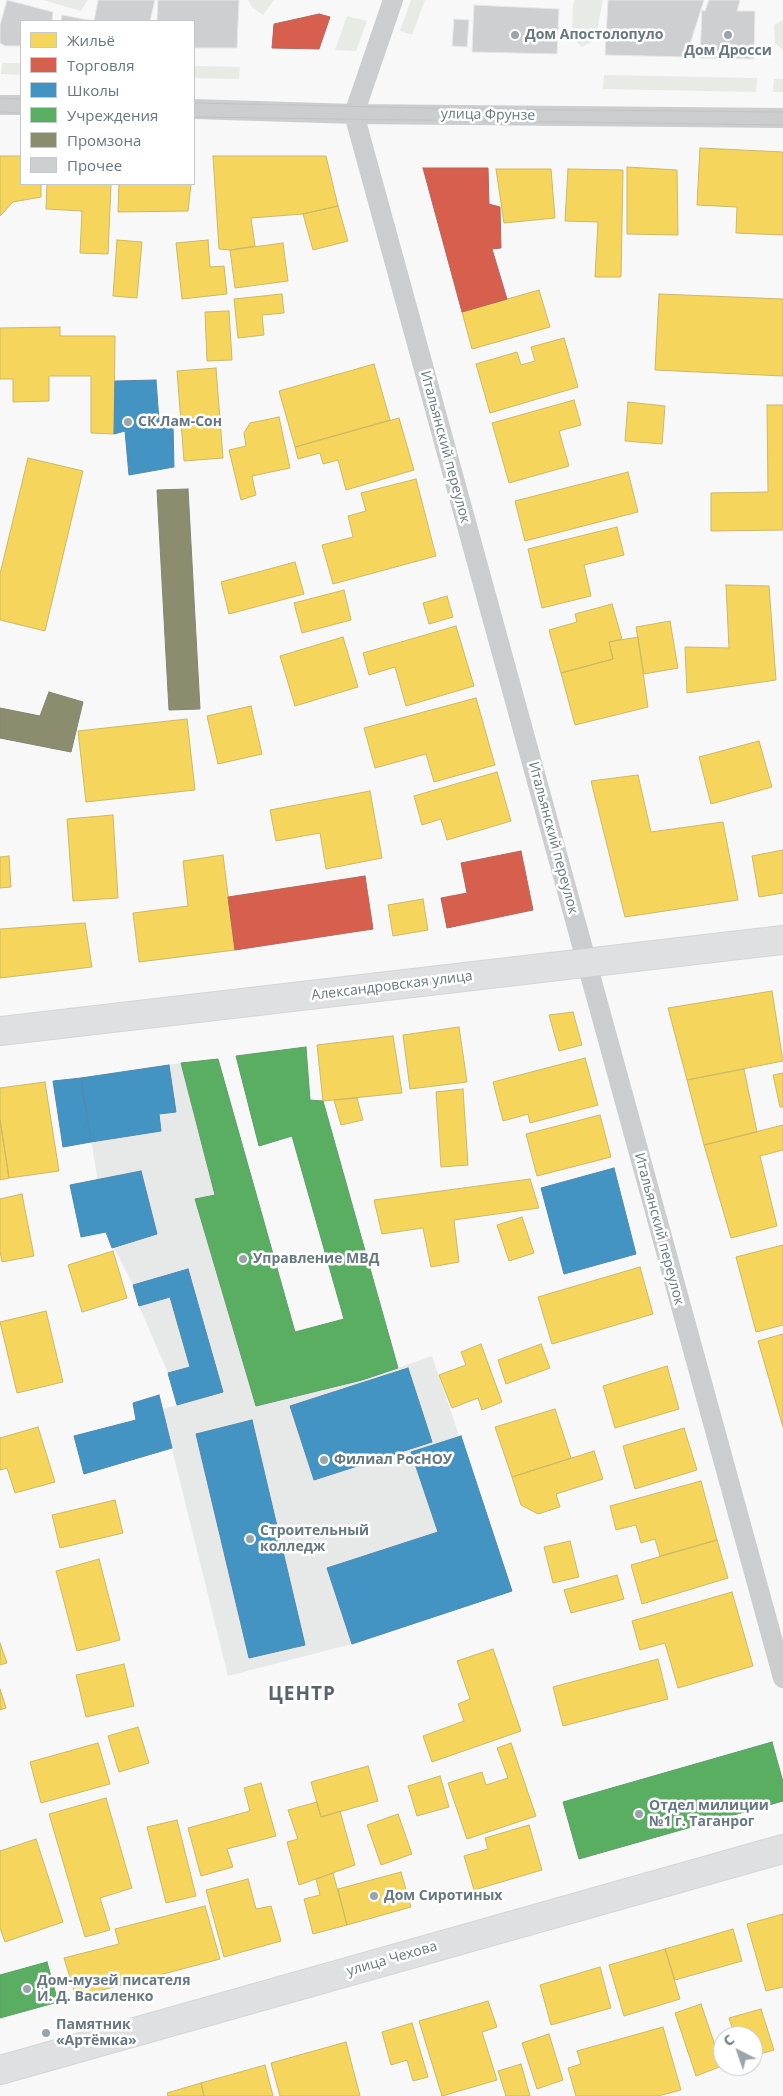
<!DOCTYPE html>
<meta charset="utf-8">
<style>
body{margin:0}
#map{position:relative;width:783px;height:2096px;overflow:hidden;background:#f8f8f8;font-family:"Open Sans",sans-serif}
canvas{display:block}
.legend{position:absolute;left:20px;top:20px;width:175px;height:165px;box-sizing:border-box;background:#fff;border:1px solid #c2c9cd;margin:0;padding:6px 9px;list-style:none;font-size:15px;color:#667881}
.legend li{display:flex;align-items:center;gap:10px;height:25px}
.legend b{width:25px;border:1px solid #c2c9cd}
.north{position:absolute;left:713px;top:2026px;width:50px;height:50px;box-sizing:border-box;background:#fff;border:1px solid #c2c9cd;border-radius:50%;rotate:319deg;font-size:14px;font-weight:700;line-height:20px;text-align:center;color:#667881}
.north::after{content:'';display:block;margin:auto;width:18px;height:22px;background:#99a5ab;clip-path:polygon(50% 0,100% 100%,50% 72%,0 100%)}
</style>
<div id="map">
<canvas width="783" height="2096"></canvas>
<ul class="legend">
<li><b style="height:14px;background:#f6d55c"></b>Жильё</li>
<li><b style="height:14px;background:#d6604d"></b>Торговля</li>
<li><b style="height:14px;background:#4393c3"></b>Школы</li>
<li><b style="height:14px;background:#5aae61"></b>Учреждения</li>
<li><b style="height:14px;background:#8c8c6e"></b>Промзона</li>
<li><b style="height:14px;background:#cdcfd0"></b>Прочее</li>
</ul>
<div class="north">С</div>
</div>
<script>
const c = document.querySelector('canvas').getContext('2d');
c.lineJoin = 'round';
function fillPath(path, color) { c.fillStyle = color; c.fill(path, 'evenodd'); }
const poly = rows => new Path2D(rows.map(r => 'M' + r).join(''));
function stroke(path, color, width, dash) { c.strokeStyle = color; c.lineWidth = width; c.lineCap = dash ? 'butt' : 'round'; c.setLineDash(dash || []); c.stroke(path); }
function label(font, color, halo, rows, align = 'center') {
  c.font = font + ' "Open Sans",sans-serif'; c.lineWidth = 5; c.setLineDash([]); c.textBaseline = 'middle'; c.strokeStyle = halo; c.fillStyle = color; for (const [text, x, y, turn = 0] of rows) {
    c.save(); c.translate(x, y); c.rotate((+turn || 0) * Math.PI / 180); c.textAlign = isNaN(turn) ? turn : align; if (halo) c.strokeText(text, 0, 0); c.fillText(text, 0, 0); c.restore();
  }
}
const built = poly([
 [181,1063,215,1195,195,1199,256,1406,398,1368,432,1356,512,1591,352,1644,228,1676,162,1409,177,1405,168,1373,139,1306,133,1285,106,1232,81,1078]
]);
const green = poly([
 [43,0,88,0,81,11],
 [248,0,274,0,263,15,252,7],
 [411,0,425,0,412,35,400,31],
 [575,0,603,0,595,40,582,47,572,38,573,5],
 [347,16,367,21,356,51,335,50],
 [783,20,783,50,775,43,774,25],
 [2,63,21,63,21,75,1,74],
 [194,66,240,67,239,79,194,78],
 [604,75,757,78,756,92,603,89],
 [774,79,783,79,783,92,773,92]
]);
const homes = poly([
 [700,148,783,152,783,235,736,233,737,207,697,205,700,148],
 [0,156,21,156,21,184,41,184,41,197,13,202,0,216,0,156],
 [213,156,326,156,338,206,303,214,251,218,255,246,230,250,219,249,213,156],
 [627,167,677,170,678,235,627,234,627,167],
 [496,169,551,169,555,218,504,223,496,169],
 [568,169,623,170,621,277,595,277,598,222,565,221,568,169],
 [47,184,111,184,108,254,80,253,82,211,46,209,47,184],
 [119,184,191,184,188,211,118,212,119,184],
 [338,206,348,241,313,250,303,214,338,206],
 [117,240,142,242,137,298,113,296,117,240],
 [208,240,210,267,224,266,227,294,182,299,176,243,208,240],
 [283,243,288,281,235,288,230,250,283,243],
 [539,290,550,327,472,349,462,312,539,290],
 [282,294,284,313,262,315,264,335,238,338,234,299,282,294],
 [659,294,783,299,783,376,655,370,659,294],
 [229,311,232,360,207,361,205,312,229,311],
 [60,327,60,336,115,336,114,434,91,433,91,376,49,376,49,401,13,402,13,379,0,379,0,328,60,327],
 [564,338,578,387,490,413,476,364,517,352,521,365,535,361,531,347,564,338],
 [374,364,390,420,295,447,279,391,374,364],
 [216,368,223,458,184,461,177,371,216,368],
 [574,400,581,425,559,431,569,466,509,483,492,423,574,400],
 [628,402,665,406,662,444,625,441,628,402],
 [767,405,783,405,783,530,711,531,711,493,768,492,767,405],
 [279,417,290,468,252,476,256,495,241,500,229,450,246,446,244,433,250,423,279,417],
 [399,418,414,470,346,490,338,460,323,464,320,453,298,459,295,447,399,418],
 [28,458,83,471,45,631,0,620,0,574,28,458],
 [628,472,638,512,525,541,515,501,628,472],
 [416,479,436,556,333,584,322,545,353,537,348,516,366,511,361,493,416,479],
 [617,527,624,555,584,565,591,596,542,608,528,549,617,527],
 [295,562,304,594,229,614,221,582,295,562],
 [726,585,769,586,776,680,687,693,685,647,729,648,726,585],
 [344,590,351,620,302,633,294,603,344,590],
 [447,596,453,617,429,624,423,603,447,596],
 [612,604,622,639,609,642,613,659,561,673,549,630,577,622,575,614,612,604],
 [670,621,678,668,644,674,636,627,670,621],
 [456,626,474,686,406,706,395,667,369,675,363,653,456,626],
 [343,637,358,687,295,706,280,656,343,637],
 [638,637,648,707,575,725,561,673,613,659,609,642,638,637],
 [476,698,495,765,434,782,426,754,375,768,364,728,476,698],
 [251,706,262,754,218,764,207,716,251,706],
 [187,719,195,790,86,802,78,731,187,719],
 [759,741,772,787,711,804,699,757,759,741],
 [497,772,511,821,447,840,441,819,422,825,414,796,497,772],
 [638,775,651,832,723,822,738,900,625,917,591,781,638,775],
 [370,791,382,858,326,869,320,833,276,841,270,810,370,791],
 [113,815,118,898,73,901,67,819,113,815],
 [783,850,783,893,759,897,752,856,783,850],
 [223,855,235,950,139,962,133,913,188,906,183,861,223,855],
 [9,856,11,887,0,888,0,857,9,856],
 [423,899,428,930,393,936,388,905,423,899],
 [85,923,92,967,0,978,0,929,85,923],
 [772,991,783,1061,687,1080,668,1008,772,991],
 [573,1012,582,1045,559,1051,549,1015,573,1012],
 [459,1027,467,1082,410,1089,403,1035,459,1027],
 [393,1036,402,1093,323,1101,317,1045,393,1036],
 [585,1058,598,1105,530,1123,528,1114,503,1121,493,1082,585,1058],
 [744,1069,757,1132,704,1145,687,1080,744,1069],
 [783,1073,783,1107,780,1107,773,1075,783,1073],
 [45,1082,59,1171,9,1178,0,1120,0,1088,45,1082],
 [463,1089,468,1165,441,1167,436,1092,463,1089],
 [357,1098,363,1120,341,1125,334,1100,357,1098],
 [600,1115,611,1157,537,1176,526,1134,600,1115],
 [0,1120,9,1178,0,1180,0,1120],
 [783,1125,783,1150,760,1156,777,1226,731,1238,704,1145,783,1125],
 [530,1179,539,1208,454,1220,459,1262,431,1267,423,1228,382,1234,374,1200,530,1179],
 [22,1194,34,1256,2,1262,0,1251,0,1199,22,1194],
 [522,1217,534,1253,509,1261,497,1225,522,1217],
 [783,1245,783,1325,756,1332,736,1257,783,1245],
 [113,1251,127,1298,82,1312,68,1265,113,1251],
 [640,1267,653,1314,552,1344,538,1297,640,1267],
 [46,1311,63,1382,17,1393,0,1322,46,1311],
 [783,1334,783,1427,758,1341,783,1334],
 [481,1344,502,1402,482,1410,478,1398,452,1408,439,1375,466,1365,461,1352,481,1344],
 [541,1344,550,1368,506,1384,498,1360,541,1344],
 [667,1366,679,1409,615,1428,603,1386,667,1366],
 [555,1409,571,1458,512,1477,495,1427,555,1409],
 [38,1427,55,1482,15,1493,7,1468,0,1470,0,1438,38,1427],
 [684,1428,697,1470,635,1489,623,1446,684,1428],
 [594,1451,603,1479,556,1494,560,1507,538,1514,521,1505,512,1477,594,1451],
 [701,1481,717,1540,660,1556,655,1539,641,1543,636,1525,616,1530,610,1506,701,1481],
 [115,1500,123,1533,60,1548,52,1515,115,1500],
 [717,1540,728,1578,642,1604,631,1565,717,1540],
 [570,1541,579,1577,553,1583,544,1547,570,1541],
 [99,1559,120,1640,77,1651,56,1571,99,1559],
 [617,1575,624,1599,571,1613,564,1590,617,1575],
 [732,1592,753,1666,678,1688,665,1643,640,1650,632,1621,732,1592],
 [0,1643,7,1663,0,1665,0,1643],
 [493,1649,521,1731,432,1762,423,1736,464,1721,458,1704,470,1699,457,1661,493,1649],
 [658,1659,668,1699,563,1726,553,1687,658,1659],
 [124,1664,134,1706,86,1717,76,1675,124,1664],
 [0,1689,6,1708,0,1710,0,1689],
 [138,1727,149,1763,119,1772,108,1736,138,1727],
 [98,1743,110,1784,41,1803,30,1762,98,1743],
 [511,1743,536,1816,467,1839,448,1783,482,1772,486,1785,508,1778,497,1748,511,1743],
 [368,1766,378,1801,321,1817,311,1782,368,1766],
 [440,1776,449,1807,417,1816,408,1786,440,1776],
 [261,1783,276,1836,227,1849,233,1867,201,1876,188,1828,250,1811,244,1788,261,1783],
 [106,1798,132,1888,100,1898,110,1930,85,1937,49,1814,106,1798],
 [317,1802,321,1817,340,1811,355,1865,299,1885,287,1842,298,1839,288,1810,317,1802],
 [398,1814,412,1854,381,1865,367,1825,398,1814],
 [177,1820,196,1896,166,1903,147,1827,177,1820],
 [529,1825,542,1870,474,1890,464,1856,488,1849,485,1838,529,1825],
 [36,1839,63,1922,5,1942,0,1928,0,1851,36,1839],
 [401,1872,411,1907,347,1925,338,1889,401,1872],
 [333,1873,347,1925,313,1934,304,1899,320,1895,316,1879,333,1873],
 [248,1879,256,1909,271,1906,281,1941,224,1957,206,1890,248,1879],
 [205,1906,220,1959,76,1997,64,1958,119,1944,115,1929,205,1906],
 [783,1914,783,1987,766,1991,747,1924,783,1914],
 [733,1929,742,1961,675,1980,665,1949,733,1929],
 [665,1949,680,1999,624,2016,609,1965,665,1949],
 [600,1967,611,2008,551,2025,540,1985,600,1967],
 [488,2001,497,2027,482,2032,497,2080,442,2096,419,2021,488,2001],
 [701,2004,722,2066,696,2076,675,2013,701,2004],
 [761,2009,774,2050,753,2056,753,2036,735,2036,729,2018,761,2009],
 [412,2023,428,2077,413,2081,407,2060,391,2065,382,2032,412,2023],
 [663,2027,681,2090,658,2096,576,2096,568,2068,581,2064,577,2051,663,2027],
 [549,2034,563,2080,537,2089,522,2043,549,2034],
 [346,2042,360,2096,280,2096,271,2063,346,2042],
 [521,2064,530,2096,506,2096,498,2071,521,2064],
 [265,2065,273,2096,204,2096,201,2083,265,2065],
 [201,2083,204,2096,168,2096,167,2093,201,2083]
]);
const shops = poly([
 [319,14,330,17,319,49,272,48,274,24,319,14],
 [423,168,488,168,489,204,500,207,501,248,492,249,507,299,462,312,423,168],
 [521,851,533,910,447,928,441,898,467,893,461,863,521,851],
 [365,876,373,929,235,950,228,897,365,876]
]);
const schools = poly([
 [156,380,159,421,173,424,174,467,129,475,125,431,114,434,115,381,156,380],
 [169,1065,176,1112,159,1114,161,1131,91,1142,81,1078,169,1065],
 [81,1078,91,1142,63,1147,53,1081,81,1078],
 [614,1168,636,1254,564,1274,541,1188,614,1168],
 [141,1171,157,1234,112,1248,106,1232,81,1237,70,1185,141,1171],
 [188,1269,223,1392,177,1405,168,1373,190,1367,170,1297,139,1306,133,1285,188,1269],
 [408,1368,432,1442,314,1480,290,1406,408,1368],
 [159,1395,172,1448,84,1474,74,1436,136,1420,133,1403,159,1395],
 [252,1420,305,1645,249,1658,196,1434,252,1420],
 [461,1436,512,1591,352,1644,327,1568,438,1532,411,1452,461,1436]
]);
const public = poly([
 [306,1047,310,1100,323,1101,398,1368,362,1380,256,1406,195,1199,215,1195,181,1063,218,1059,295,1332,344,1319,292,1136,259,1146,236,1056,306,1047],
 [772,1742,783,1782,783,1801,579,1859,563,1802,772,1742],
 [47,1962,58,2002,0,2018,0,1975,47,1962]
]);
const industry = poly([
 [188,489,200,709,169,710,157,490,188,489],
 [49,692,83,702,71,752,0,738,0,708,40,716,49,692]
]);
const building = poly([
 [7,0,53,12,52,21,21,21,21,46,5,46,0,43,0,25,7,0],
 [98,0,155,0,150,21,94,21,98,0],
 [158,0,239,0,237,48,194,48,194,21,157,21,158,0],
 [608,0,704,0,686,57,605,55,608,0],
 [709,0,740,0,737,11,755,11,754,59,700,58,702,10,705,11,709,0],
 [474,5,559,9,557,54,472,52,474,5],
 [62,15,94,21,61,21,62,15],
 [454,19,469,20,467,47,452,46,454,19]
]);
const street = poly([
 [393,0,354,114,783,1678],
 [0,105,21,105],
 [194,109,354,114,783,118]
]);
const secondary = poly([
 [0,1031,783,940],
 [0,2070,783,1849]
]);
const tram = poly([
 [0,98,21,99],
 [194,103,477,109,783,112],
 [0,112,21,113],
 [194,117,783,125]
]);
const markers = [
 [515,35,5,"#99a5ab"],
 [728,35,5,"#99a5ab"],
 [128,422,5,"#99a5ab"],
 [243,1259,5,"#99a5ab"],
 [324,1460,5,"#99a5ab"],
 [250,1539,5,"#99a5ab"],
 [639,1814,5,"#99a5ab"],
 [374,1896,5,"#99a5ab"],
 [27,1989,5,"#99a5ab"],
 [46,2033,5,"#99a5ab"]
];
const poiNames = [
 ["Дом Апостолопуло",525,35],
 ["Дом Дросси",728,51,"center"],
 ["СК Лам-Сон",138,422],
 ["Управление МВД",253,1259],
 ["Филиал РосНОУ",334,1460],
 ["Строительный",260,1531],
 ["колледж",260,1547],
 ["Отдел милиции",649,1806],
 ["№1 г. Таганрог",649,1822],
 ["Дом Сиротиных",384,1896],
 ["Дом-музей писателя",37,1981],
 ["И. Д. Василенко",37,1997],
 ["Памятник",56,2025],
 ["«Артёмка»",56,2041]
];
const streetNames = [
 ["улица Фрунзе",488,115,1],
 ["Итальянский переулок",445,447,75],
 ["Итальянский переулок",553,838,75],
 ["Александровская улица",392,986,-7],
 ["Итальянский переулок",659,1229,75],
 ["улица Чехова",392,1959,-16]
];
const districtNames = [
 ["ЦЕНТР",302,1695]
];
fillPath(built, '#e7e9e8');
fillPath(green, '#e8eae6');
fillPath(homes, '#f6d55c');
stroke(homes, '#cbb967', 1);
fillPath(shops, '#d6604d');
stroke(shops, '#b4675d', 1);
fillPath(schools, '#4393c3');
stroke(schools, '#4e8baf', 1);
fillPath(public, '#5aae61');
stroke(public, '#5e9e6b', 1);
fillPath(industry, '#8c8c6e');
stroke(industry, '#818674', 1);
fillPath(building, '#cdcfd0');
stroke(building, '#e8e8e8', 1);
stroke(secondary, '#d4d5d6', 30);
stroke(street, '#cbcdce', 20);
stroke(secondary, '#dfe0e1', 28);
stroke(tram, '#c1c2c3', 1);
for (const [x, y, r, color] of markers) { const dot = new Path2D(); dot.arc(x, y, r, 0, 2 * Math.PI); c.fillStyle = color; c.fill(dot); stroke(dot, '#fff', 2); }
label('bold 14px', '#667881', '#fff', poiNames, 'left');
label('14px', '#667881', '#fff', streetNames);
c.letterSpacing = '1px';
label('bold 19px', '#57656c', '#fff', districtNames);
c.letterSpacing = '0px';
</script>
